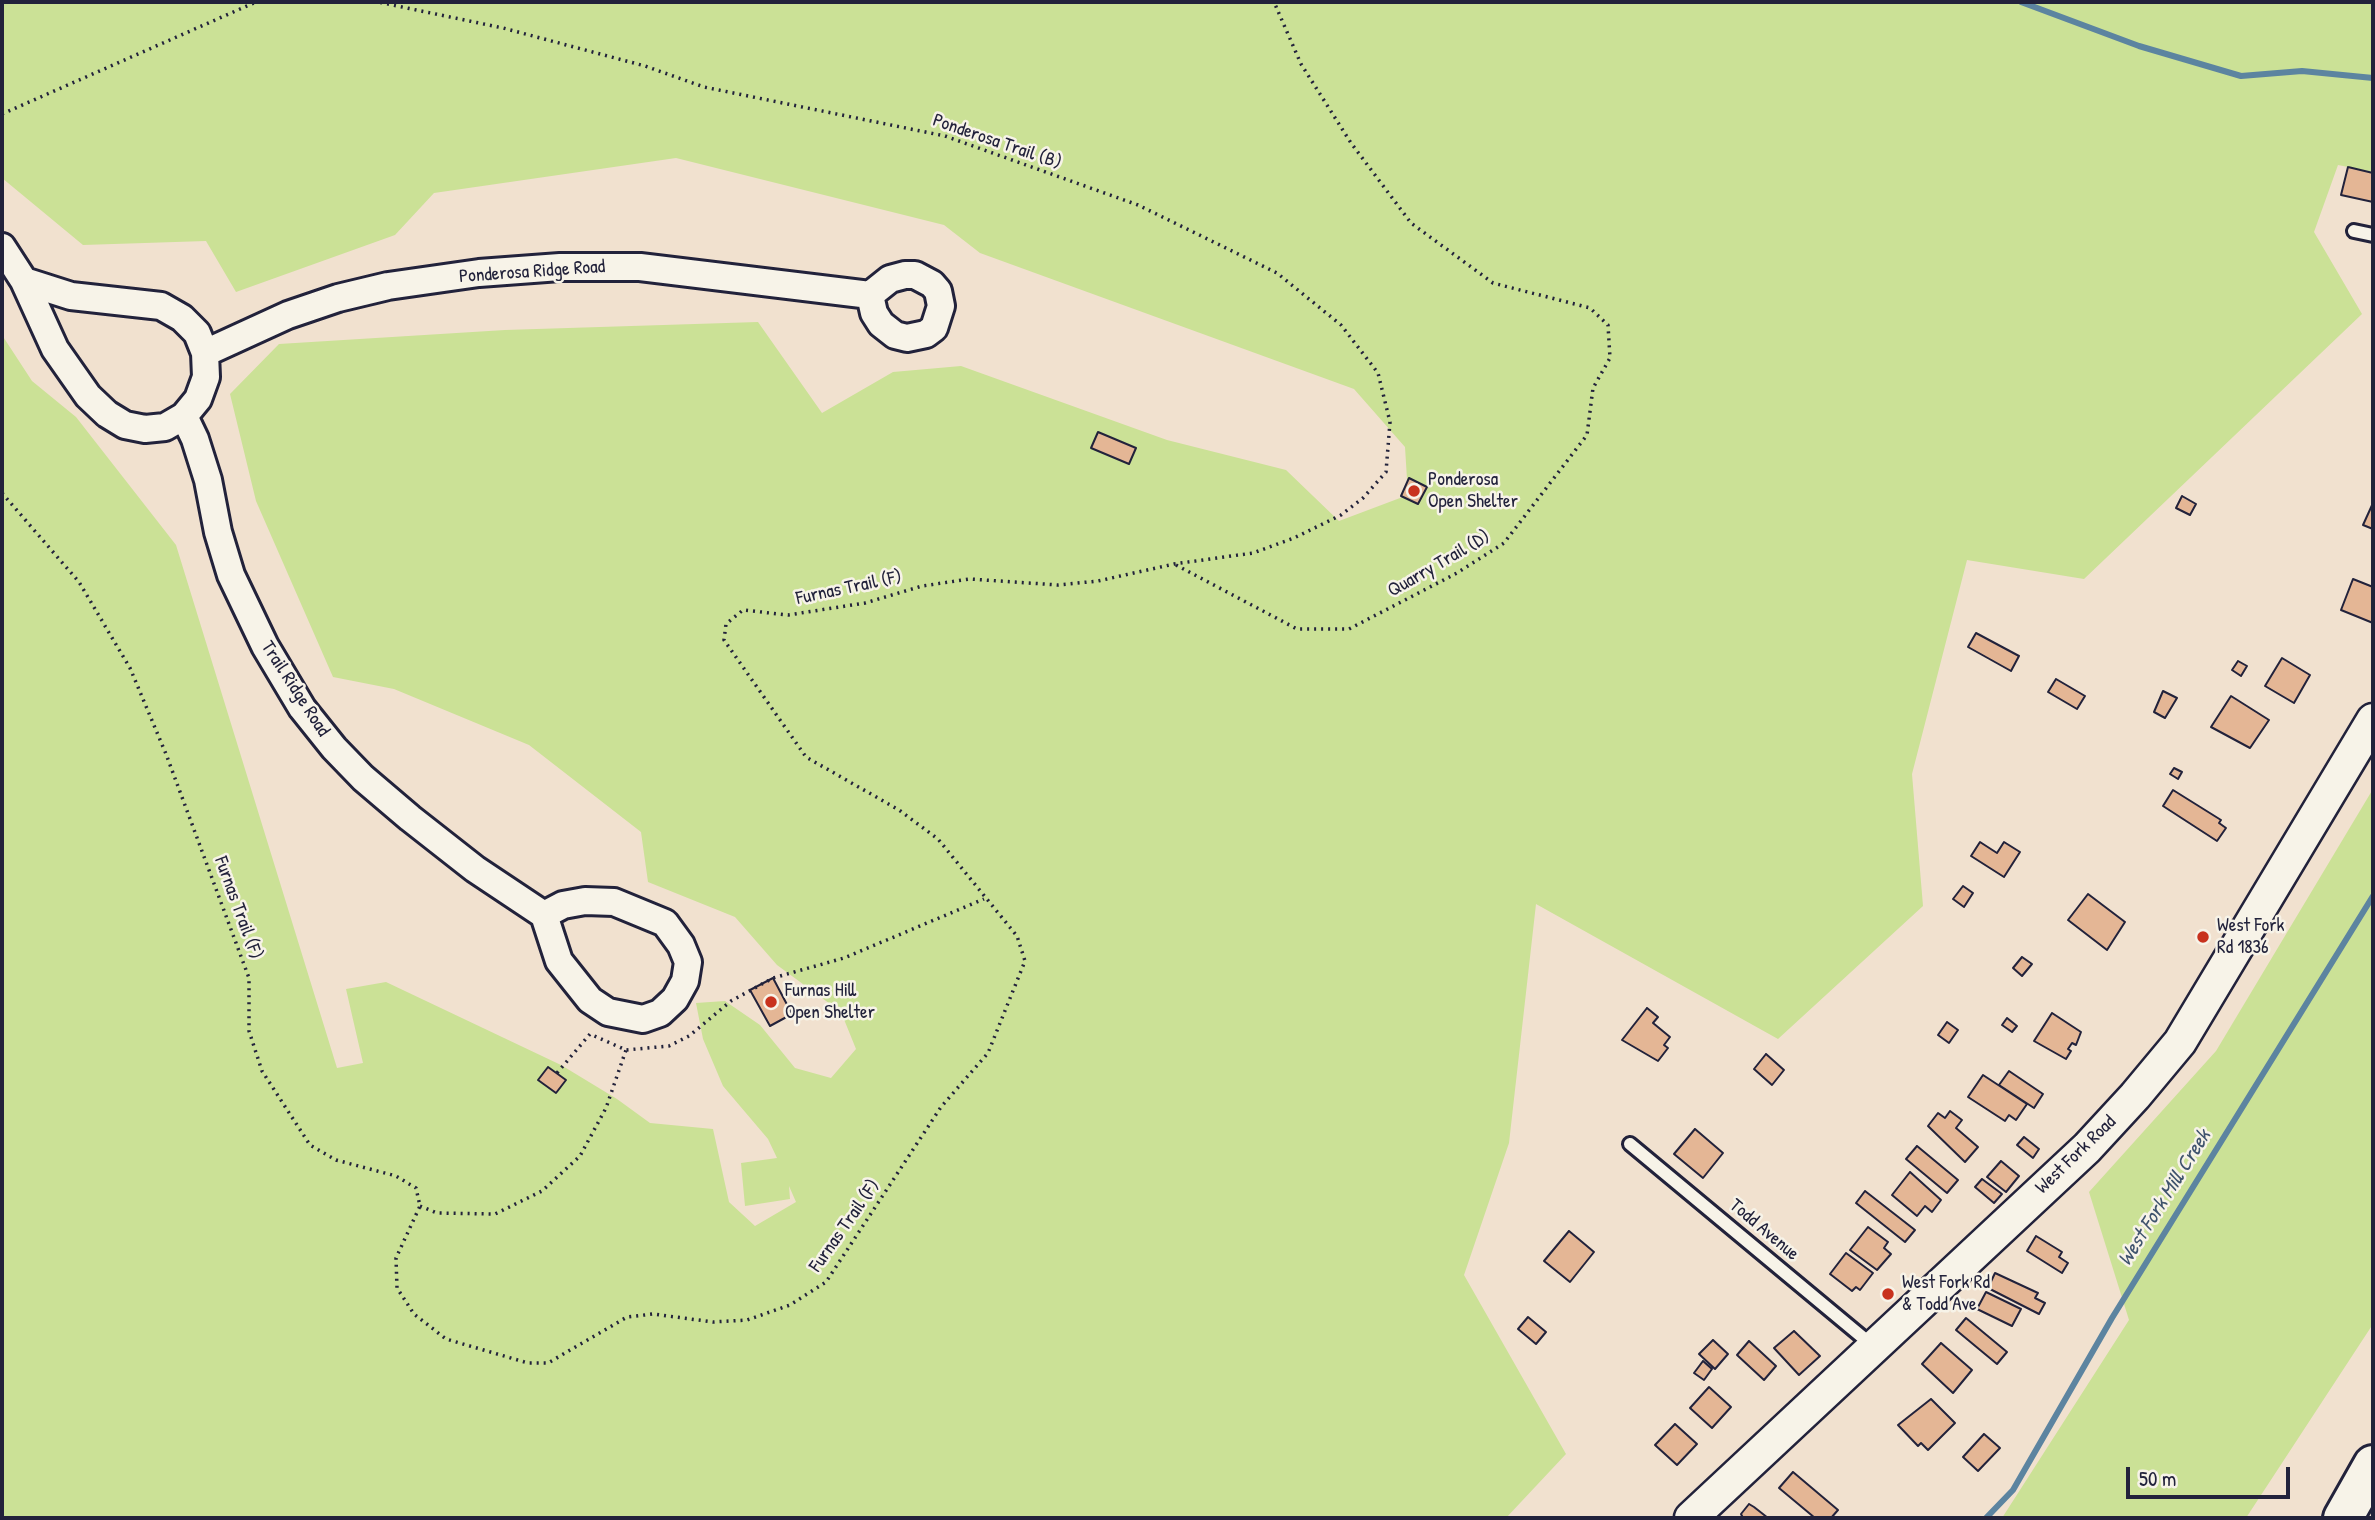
<!DOCTYPE html>
<style>
body{margin:0}
#map{position:relative;width:2375px;height:1520px;overflow:hidden;background:#f1e1cf;font-family:"Patrick Hand",sans-serif}
canvas{display:block}
.frame{position:absolute;inset:0;border:4px solid #22223b;pointer-events:none}
.scale{position:absolute;left:2126px;top:1467px;width:164px;height:32px;box-sizing:border-box;border:4px solid #22223b;border-top:0;padding-left:9px;font-size:21px;line-height:24px;white-space:nowrap;color:#22223b;-webkit-text-stroke:5px #f7f3e8;paint-order:stroke}
</style>
<div id="map">
<canvas width="2375" height="1520"></canvas>
<div class="frame"></div>
<div class="scale">50 m</div>
</div>
<script>
const c = document.querySelector('canvas').getContext('2d');
c.lineJoin = 'round';
function fillPath(path, color) { c.fillStyle = color; c.fill(path, 'evenodd'); }
const poly = rows => new Path2D(rows.map(r => 'M' + r).join(''));
function stroke(path, color, width, dash) { c.strokeStyle = color; c.lineWidth = width; c.lineCap = dash ? 'butt' : 'round'; c.setLineDash(dash || []); c.stroke(path); }
function label(font, color, halo, rows, align = 'center') {
  c.font = font + ' "Patrick Hand",sans-serif'; c.lineWidth = 5; c.setLineDash([]); c.textBaseline = 'middle'; c.strokeStyle = halo; c.fillStyle = color; for (const [text, x, y, turn = 0] of rows) {
    c.save(); c.translate(x, y); c.rotate((+turn || 0) * Math.PI / 180); c.textAlign = isNaN(turn) ? turn : align; if (halo) c.strokeText(text, 0, 0); c.fillText(text, 0, 0); c.restore();
  }
}
const green = poly([
 [2,2,2373,2,2373,172,2338,165,2314,232,2362,314,2084,579,1967,560,1912,774,1923,906,1778,1039,1536,904,1509,1143,1464,1275,1566,1454,1506,1518,2,1518,2,335,32,381,76,417,176,545,337,1068,363,1063,346,989,386,982,561,1065,617,1099,650,1123,713,1129,729,1202,755,1226,796,1202,789,1186,790,1199,745,1206,741,1163,777,1158,768,1139,723,1086,703,1039,696,1003,725,1001,760,1025,795,1068,831,1078,856,1049,841,1012,777,965,735,917,648,882,641,832,529,745,394,689,333,677,256,501,230,394,279,344,505,330,758,322,822,413,893,372,961,366,1167,440,1286,470,1339,521,1408,495,1405,447,1354,389,980,253,944,225,676,158,434,193,395,235,236,292,206,241,83,245,2,178],
 [2373,789,2373,1324,2246,1518,2002,1518,2129,1320,2089,1192,2216,1051]
]);
const stream = poly([
 [2021,2,2139,46,2241,76,2302,71,2373,78],
 [1986,1518,2013,1490,2112,1318,2373,896]
]);
const building = poly([
 [2348,167,2373,173,2373,202,2341,195,2348,167],
 [1098,432,1136,448,1129,464,1091,448,1098,432],
 [1409,478,1427,487,1418,504,1401,496,1409,478],
 [2182,496,2196,504,2190,515,2176,508,2182,496],
 [2373,503,2373,529,2363,525,2373,503],
 [2353,579,2373,587,2373,623,2341,610,2353,579],
 [1976,633,2019,656,2011,671,1968,647,1976,633],
 [2282,658,2310,675,2294,703,2265,686,2282,658],
 [2238,661,2247,666,2241,676,2232,670,2238,661],
 [2056,679,2085,696,2077,709,2048,692,2056,679],
 [2163,691,2177,698,2165,718,2154,712,2163,691],
 [2231,696,2269,720,2250,748,2211,727,2231,696],
 [2174,768,2182,772,2178,779,2170,774,2174,768],
 [2173,790,2221,820,2219,823,2226,828,2217,841,2163,806,2173,790],
 [1980,842,1997,853,2004,842,2020,852,2004,877,1971,856,1980,842],
 [1963,886,1973,893,1964,907,1953,899,1963,886],
 [2088,894,2125,922,2107,950,2068,920,2088,894],
 [2022,957,2032,964,2022,976,2013,968,2022,957],
 [773,978,792,1014,770,1026,750,990,773,978],
 [1647,1008,1658,1017,1653,1023,1670,1037,1664,1045,1668,1048,1658,1061,1622,1040,1647,1008],
 [2052,1013,2081,1032,2076,1045,2072,1043,2068,1049,2071,1051,2066,1059,2034,1041,2052,1013],
 [2007,1018,2017,1026,2012,1032,2002,1025,2007,1018],
 [1947,1022,1958,1030,1949,1043,1938,1035,1947,1022],
 [1766,1054,1784,1070,1772,1085,1754,1069,1766,1054],
 [548,1067,566,1080,556,1093,538,1080,548,1067],
 [2009,1071,2043,1094,2034,1108,1999,1085,2009,1071],
 [1983,1075,2027,1104,2016,1120,2009,1115,2005,1121,1968,1097,1983,1075],
 [1950,1111,1962,1120,1956,1128,1978,1147,1965,1162,1928,1126,1938,1113,1945,1118,1950,1111],
 [1695,1129,1723,1153,1703,1178,1674,1154,1695,1129],
 [2024,1137,2039,1149,2033,1158,2017,1145,2024,1137],
 [1917,1146,1958,1180,1947,1193,1906,1159,1917,1146],
 [2001,1161,2019,1176,2006,1192,1987,1177,2001,1161],
 [1910,1172,1941,1200,1932,1212,1925,1206,1917,1216,1892,1195,1910,1172],
 [1982,1179,2002,1194,1994,1203,1975,1187,1982,1179],
 [1865,1191,1915,1230,1905,1242,1856,1203,1865,1191],
 [1868,1227,1888,1242,1884,1248,1891,1254,1877,1270,1850,1250,1868,1227],
 [1569,1231,1594,1252,1570,1282,1544,1261,1569,1231],
 [2036,1236,2062,1252,2059,1257,2068,1263,2062,1273,2027,1251,2036,1236],
 [1846,1253,1873,1273,1860,1290,1856,1287,1852,1291,1830,1274,1846,1253],
 [1995,1273,2038,1293,2035,1298,2045,1303,2039,1314,1988,1288,1995,1273],
 [1986,1292,2021,1309,2012,1326,1977,1309,1986,1292],
 [1528,1317,1546,1332,1536,1344,1518,1329,1528,1317],
 [1966,1318,2007,1352,1997,1364,1956,1330,1966,1318],
 [1794,1331,1820,1356,1799,1375,1774,1348,1794,1331],
 [1713,1340,1728,1354,1715,1369,1699,1354,1713,1340],
 [1749,1341,1776,1366,1764,1380,1737,1355,1749,1341],
 [1941,1343,1972,1370,1953,1393,1922,1364,1941,1343],
 [1703,1361,1712,1369,1704,1380,1694,1373,1703,1361],
 [1709,1387,1731,1407,1712,1428,1690,1408,1709,1387],
 [1931,1399,1955,1423,1928,1450,1921,1443,1918,1446,1898,1425,1931,1399],
 [1675,1424,1697,1444,1677,1465,1655,1445,1675,1424],
 [1984,1434,2000,1448,1978,1471,1963,1457,1984,1434],
 [1793,1472,1838,1510,1831,1518,1815,1518,1779,1488,1793,1472],
 [1749,1504,1754,1507,1768,1518,1743,1518,1741,1514,1749,1504]
]);
const path = poly([
 [2,114,256,2],
 [2,493,79,582,130,668,166,754,249,978,249,1031,262,1071,310,1145,336,1160,396,1176,416,1188,420,1206,396,1258,397,1288,414,1314,446,1339,528,1363,548,1363,627,1317,653,1314,713,1322,747,1320,790,1305,826,1282,941,1107,988,1053,1025,961,1017,936,938,839,899,810,806,757,724,640,726,624,743,610,788,615,865,603,922,586,970,579,1058,585,1098,581,1174,564,1253,553,1294,538,1341,515,1363,498,1386,472,1390,422,1378,373,1341,325,1277,273,1138,205,945,136,704,87,645,66,503,28,378,2],
 [1176,565,1297,629,1349,629,1457,573,1504,543,1587,435,1593,388,1610,358,1608,325,1590,308,1493,283,1411,223,1351,143,1301,64,1274,2],
 [557,1073,590,1034,626,1050,669,1046,689,1036,731,1001,773,978,844,958,984,899],
 [420,1206,437,1213,495,1214,542,1191,580,1156,606,1108,626,1050]
]);
const service = poly([
 [2354,231,2373,235],
 [1630,1144,1873,1346]
]);
const minor = poly([
 [2,247,24,281,55,349,88,396,107,414,125,425,145,429,165,427,184,416,198,399,206,377,205,353,197,333,182,318,161,306,71,296,24,281],
 [905,275,915,275,932,284,938,291,941,306,934,328,926,334,907,338,895,335,881,324,874,313,870,295,890,279,905,275],
 [205,353,288,315,338,298,388,286,479,273,560,267,640,267,870,295],
 [184,416,195,439,208,480,218,532,231,575,265,646,302,708,334,748,363,778,410,818,475,869,544,915,559,961,590,1000,608,1012,643,1019,660,1013,675,999,685,981,688,962,681,945,665,923,614,902,585,901,563,905,544,915]
]);
const tertiary = poly([
 [1691,1518,2087,1148,2135,1096,2180,1042,2373,720]
]);
const motorway = poly([
 [2343,1518,2373,1465]
]);
const markers = [
 [1414,491,7,"#c8321e"],
 [2203,937,7,"#c8321e"],
 [771,1002,7,"#c8321e"],
 [1888,1294,7,"#c8321e"]
];
const streetNames = [
 ["Ponderosa Trail (B)",997,142,19],
 ["Ponderosa Ridge Road",532,272,-4],
 ["Quarry Trail (D)",1439,564,-30],
 ["Furnas Trail (F)",849,588,-12],
 ["Trail Ridge Road",295,689,57],
 ["Furnas Trail (F)",238,908,70],
 ["West Fork Road",2076,1155,-44],
 ["Furnas Trail (F)",845,1226,-55],
 ["Todd Avenue",1764,1230,40]
];
const poiNames = [
 ["Ponderosa",1428,480],
 ["Open Shelter",1428,502],
 ["West Fork",2217,926],
 ["Rd 1836",2217,948],
 ["Furnas Hill",785,991],
 ["Open Shelter",785,1013],
 ["West Fork Rd",1902,1283],
 ["& Todd Ave",1902,1305]
];
const waterNames = [
 ["West Fork Mill Creek",2165,1198,-58]
];
fillPath(green, '#cbe196');
stroke(stream, '#5c84a0', 6);
fillPath(building, '#e4b695');
stroke(building, '#22223b', 2);
stroke(service, '#22223b', 18);
stroke(minor, '#22223b', 32);
stroke(tertiary, '#22223b', 37);
stroke(motorway, '#22223b', 44);
stroke(path, '#22223b', 3.5, [2, 5]);
stroke(service, '#f7f3e8', 12);
stroke(minor, '#f7f3e8', 26);
stroke(tertiary, '#f7f3e8', 32);
stroke(motorway, '#f7f3e8', 38);
for (const [x, y, r, color] of markers) { const dot = new Path2D(); dot.arc(x, y, r, 0, 2 * Math.PI); c.fillStyle = color; c.fill(dot); stroke(dot, '#f7f3e8', 2.5); }
label('19px', '#22223b', '#f7f3e8', streetNames);
label('19px', '#22223b', '#f7f3e8', poiNames, 'left');
label('italic 21px', '#3f536d', '#f7f3e8', waterNames);
</script>
